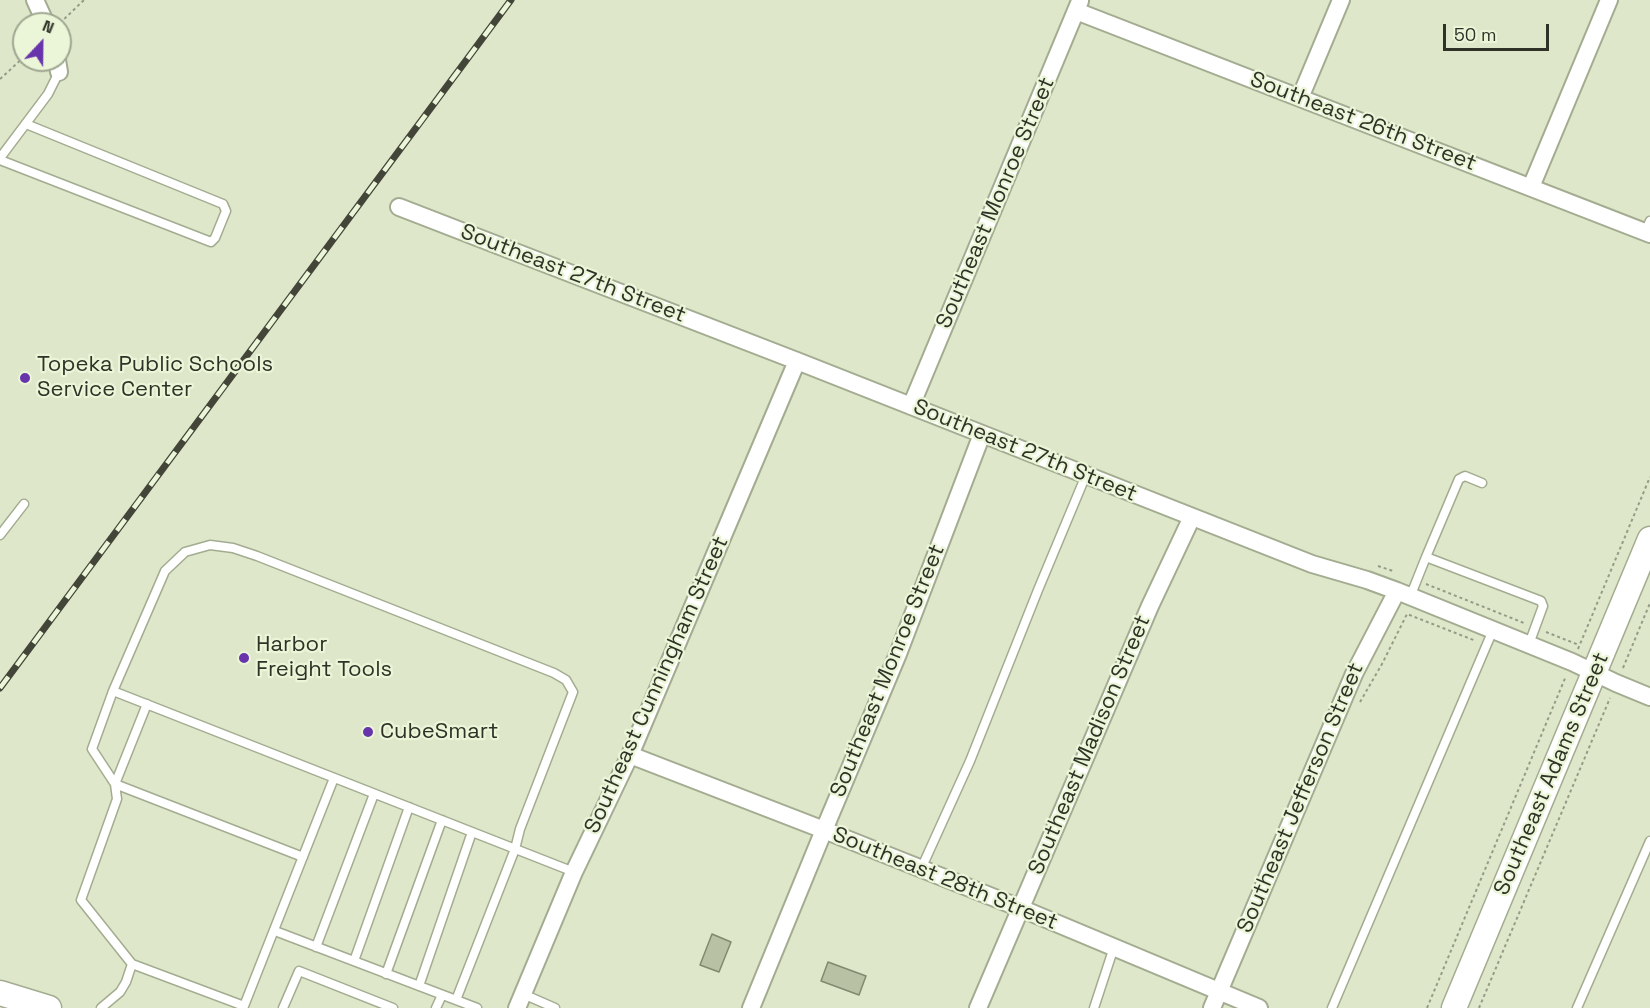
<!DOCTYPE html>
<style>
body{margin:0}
#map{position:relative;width:1650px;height:1008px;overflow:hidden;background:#dee7ca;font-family:"Space Grotesk",sans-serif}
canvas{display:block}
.north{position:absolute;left:12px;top:12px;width:60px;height:60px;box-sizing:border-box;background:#ebf5d7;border:2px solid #a0a791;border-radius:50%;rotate:22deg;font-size:16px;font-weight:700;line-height:24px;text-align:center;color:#2f3227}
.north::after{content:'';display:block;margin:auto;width:21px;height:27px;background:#6734ab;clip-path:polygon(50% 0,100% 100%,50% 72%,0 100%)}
.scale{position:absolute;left:1443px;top:24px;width:106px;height:27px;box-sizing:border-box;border:3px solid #2f3227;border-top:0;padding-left:8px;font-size:18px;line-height:21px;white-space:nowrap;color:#2f3227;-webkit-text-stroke:4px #ebf5d7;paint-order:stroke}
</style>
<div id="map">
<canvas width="1650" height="1008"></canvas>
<div class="north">N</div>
<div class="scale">50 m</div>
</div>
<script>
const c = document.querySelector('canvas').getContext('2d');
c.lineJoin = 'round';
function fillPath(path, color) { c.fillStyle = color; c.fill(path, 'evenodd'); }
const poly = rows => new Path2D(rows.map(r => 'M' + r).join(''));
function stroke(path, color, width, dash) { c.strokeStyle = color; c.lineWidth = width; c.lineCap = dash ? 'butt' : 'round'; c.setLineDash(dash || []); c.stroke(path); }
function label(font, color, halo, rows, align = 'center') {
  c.font = font + ' "Space Grotesk",sans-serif'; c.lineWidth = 4.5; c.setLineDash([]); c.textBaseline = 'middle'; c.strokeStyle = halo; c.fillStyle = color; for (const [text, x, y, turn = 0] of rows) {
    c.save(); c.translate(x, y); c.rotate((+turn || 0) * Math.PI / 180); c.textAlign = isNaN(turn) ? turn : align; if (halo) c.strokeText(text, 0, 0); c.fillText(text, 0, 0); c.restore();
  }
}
const building = poly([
 [712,934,731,942,719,972,700,965,712,934],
 [828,962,866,976,859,995,821,981,828,962]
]);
const path = poly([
 [60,23,84,0],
 [0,79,24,57],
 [1378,566,1393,571],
 [1426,584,1524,623],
 [1546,632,1579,645],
 [1578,649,1650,477],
 [1623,668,1650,603],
 [1360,702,1382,664,1407,614,1476,641],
 [1427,1008,1566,676],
 [1479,1008,1610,698]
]);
const service = poly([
 [0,158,48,94,59,72],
 [0,160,211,242,215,238,226,211,223,204,26,124],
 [1645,232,1650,221],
 [0,535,24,504],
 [1426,557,1459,479,1465,476,1482,483],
 [1410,597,1426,557,1541,601,1543,606,1529,644],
 [113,691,165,571,185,552,210,545,233,548,257,556,554,673,566,680,573,692,520,829,515,849,456,1000],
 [147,704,115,784,303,857],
 [334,778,244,1006,132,964,81,900,117,799,115,784,92,749,113,691,574,872],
 [921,869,970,761,1038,590,1086,475],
 [275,931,477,1008],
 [316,947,374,794],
 [354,961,409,807],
 [386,974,442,820],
 [419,986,472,832],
 [523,994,555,1008],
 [101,1008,120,992,126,982,132,964],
 [283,1008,299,971,393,1008],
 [436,1008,442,995],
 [1094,1008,1114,947],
 [1332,1008,1493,630],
 [1577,1008,1650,841]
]);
const minor = poly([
 [35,0,46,24],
 [1076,11,1650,234],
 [57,60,59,72],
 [1300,98,1341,0],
 [1531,187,1609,0],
 [399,207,797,361,1312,564,1367,580,1397,591,1572,662,1616,683,1650,697],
 [911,406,1080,1],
 [630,755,824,830,1020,908,1259,1008],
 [517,1008,574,872,630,755,797,361],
 [751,1008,824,830,898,654,982,434],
 [978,1008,1150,606,1192,517],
 [1212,1008,1354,674,1397,591]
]);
const secondary = poly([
 [0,993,49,1008],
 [1454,1008,1650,539]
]);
const rail = poly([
 [0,688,511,0]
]);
const markers = [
 [25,378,6,"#6734ab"],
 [244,658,6,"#6734ab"],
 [368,732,6,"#6734ab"]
];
const streetNames = [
 ["Southeast 26th Street",1363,122,21],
 ["Southeast Monroe Street",996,203,-67],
 ["Southeast 27th Street",573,274,21],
 ["Southeast 27th Street",1025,451,22],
 ["Southeast Monroe Street",888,671,-68],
 ["Southeast Cunningham Street",657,685,-66],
 ["Southeast Madison Street",1090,745,-67],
 ["Southeast Adams Street",1552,774,-67],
 ["Southeast Jefferson Street",1301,798,-67],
 ["Southeast 28th Street",945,879,22]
];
const poiNames = [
 ["Topeka Public Schools",37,365],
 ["Service Center",37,390],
 ["Harbor",256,645],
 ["Freight Tools",256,670],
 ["CubeSmart",380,732]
];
fillPath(building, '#b8c1a4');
stroke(building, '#81896f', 1.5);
stroke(service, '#a3ac90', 11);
stroke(minor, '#a3ac90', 20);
stroke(secondary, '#a3ac90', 27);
stroke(path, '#959b86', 2, [3, 3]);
stroke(service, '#fff', 8);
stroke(minor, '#fff', 16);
stroke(secondary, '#fff', 24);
stroke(rail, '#424538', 7);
stroke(rail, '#ebf5d7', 4.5, [14]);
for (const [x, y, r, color] of markers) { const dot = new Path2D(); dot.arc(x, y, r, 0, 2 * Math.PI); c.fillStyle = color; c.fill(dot); stroke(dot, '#ebf5d7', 2); }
label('22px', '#2f3227', '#ebf5d7', streetNames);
label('22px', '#2f3227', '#ebf5d7', poiNames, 'left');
</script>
